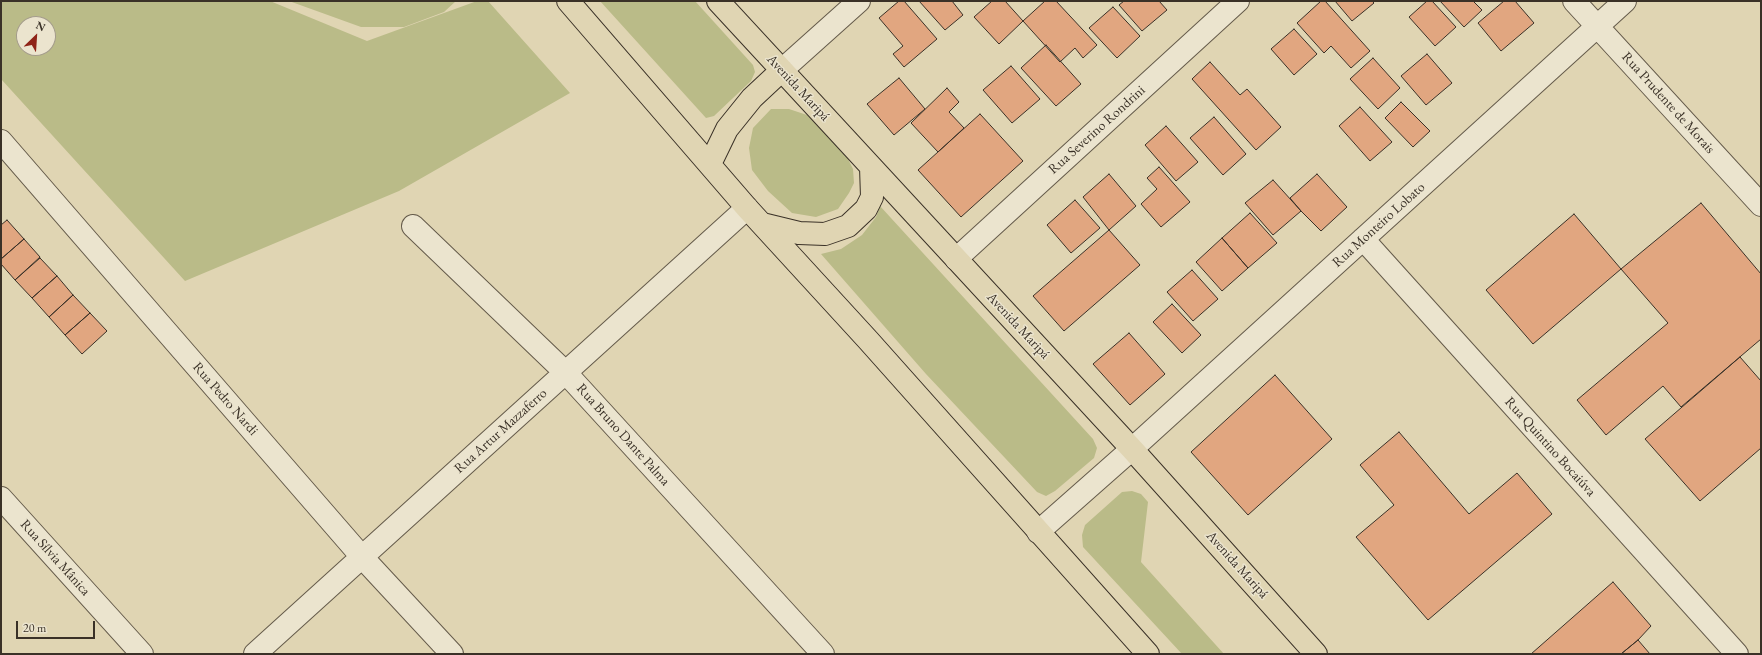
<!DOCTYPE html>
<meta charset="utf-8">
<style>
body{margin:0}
#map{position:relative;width:1762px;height:655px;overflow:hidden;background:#e0d5b3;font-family:"EB Garamond",serif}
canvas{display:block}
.frame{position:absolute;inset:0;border:2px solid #3a3127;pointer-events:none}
.north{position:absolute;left:16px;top:16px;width:40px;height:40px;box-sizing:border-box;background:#ebe4ce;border:1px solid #a49c8b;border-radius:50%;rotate:25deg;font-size:11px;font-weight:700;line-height:16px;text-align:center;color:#3a3127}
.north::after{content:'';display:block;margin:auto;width:14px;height:18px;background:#8f2418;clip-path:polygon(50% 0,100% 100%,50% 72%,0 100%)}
.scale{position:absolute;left:16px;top:621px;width:79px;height:18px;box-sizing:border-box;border:2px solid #3a3127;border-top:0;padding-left:5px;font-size:12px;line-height:14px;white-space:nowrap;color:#3a3127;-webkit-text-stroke:3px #ebe4ce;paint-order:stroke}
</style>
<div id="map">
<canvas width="1762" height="655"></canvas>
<div class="frame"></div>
<div class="north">N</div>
<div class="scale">20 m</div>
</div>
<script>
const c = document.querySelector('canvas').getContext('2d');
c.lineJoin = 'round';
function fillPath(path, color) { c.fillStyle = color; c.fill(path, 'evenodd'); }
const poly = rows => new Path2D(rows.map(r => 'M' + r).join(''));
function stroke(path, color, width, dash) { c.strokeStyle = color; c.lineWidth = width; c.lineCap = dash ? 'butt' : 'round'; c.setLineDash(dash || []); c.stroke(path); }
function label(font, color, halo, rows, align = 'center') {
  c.font = font + ' "EB Garamond",serif'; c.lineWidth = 3; c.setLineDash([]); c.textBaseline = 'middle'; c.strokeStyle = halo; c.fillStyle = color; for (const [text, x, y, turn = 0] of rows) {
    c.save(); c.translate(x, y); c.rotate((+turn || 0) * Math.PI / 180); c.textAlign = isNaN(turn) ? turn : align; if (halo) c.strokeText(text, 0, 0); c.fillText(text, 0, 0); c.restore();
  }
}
const green = poly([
 [1,1,270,1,367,41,477,1,488,1,570,93,399,191,185,281,1,79],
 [24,24,48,24,48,48,24,48],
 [289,1,456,1,444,12,404,27,361,27],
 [600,1,695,1,753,65,755,72,751,81,714,116,706,118],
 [771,109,789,109,807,115,846,155,853,169,854,183,849,193,838,209,816,217,792,213,768,191,752,170,749,148,753,128],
 [880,206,1093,439,1097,448,1094,458,1055,491,1046,496,1037,492,926,374,821,254,841,249,862,235,876,217],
 [1132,491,1141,494,1148,502,1141,562,1224,654,1182,654,1083,547,1082,535,1085,525,1122,492]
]);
const building = poly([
 [899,1,904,1,937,39,904,67,893,54,903,46,879,18,899,1],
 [919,1,952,1,963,15,945,30,919,1],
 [992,1,1005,1,1023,21,999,44,974,17,992,1],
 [1045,1,1056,1,1097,45,1083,58,1075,48,1060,62,1023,21,1045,1],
 [1124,1,1159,1,1167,10,1142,31,1119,5,1124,1],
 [1321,1,1325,1,1370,51,1351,68,1331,46,1324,53,1297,23,1321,1],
 [1335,1,1372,1,1374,3,1352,21,1335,1],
 [1427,1,1432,1,1456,27,1435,46,1409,17,1427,1],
 [1440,1,1473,1,1482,10,1464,27,1440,1],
 [1504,1,1515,1,1534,23,1501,51,1478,23,1504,1],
 [1113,7,1140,36,1117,58,1089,28,1113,7],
 [1294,29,1317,54,1294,75,1271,49,1294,29],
 [1046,45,1081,84,1056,106,1021,68,1046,45],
 [1427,54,1452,83,1426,105,1401,76,1427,54],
 [1373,58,1400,88,1378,109,1350,79,1373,58],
 [1210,62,1240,95,1247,89,1281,127,1256,150,1192,79,1210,62],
 [1011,66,1040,99,1012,123,983,90,1011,66],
 [899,78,925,109,894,135,867,104,899,78],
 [947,88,959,102,949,112,964,128,938,152,911,123,947,88],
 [1401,102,1430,131,1413,147,1385,118,1401,102],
 [1360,107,1392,142,1370,161,1339,126,1360,107],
 [980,114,1023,161,961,217,918,170,980,114],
 [1214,117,1246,154,1223,175,1190,138,1214,117],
 [1166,126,1198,162,1176,181,1145,145,1166,126],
 [1159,167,1190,202,1161,227,1141,204,1157,189,1147,178,1159,167],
 [1109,174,1136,206,1109,230,1083,197,1109,174],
 [1317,174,1347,207,1321,231,1301,211,1290,198,1317,174],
 [1273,180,1301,211,1273,235,1245,203,1273,180],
 [1075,200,1100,228,1071,253,1047,225,1075,200],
 [1701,203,1761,274,1761,339,1681,407,1663,386,1606,435,1577,400,1668,323,1621,269,1701,203],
 [1250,213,1277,243,1248,268,1222,238,1250,213],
 [1574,214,1621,269,1533,344,1486,290,1574,214],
 [7,220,24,239,1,259,1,225,7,220],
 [1109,230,1140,265,1064,331,1033,296,1109,230],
 [1222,238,1248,268,1222,291,1196,262,1222,238],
 [24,239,40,257,15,280,1,264,1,259,24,239],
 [40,258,57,276,32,298,15,280,40,258],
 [1192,270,1218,299,1193,321,1167,292,1192,270],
 [57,276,73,295,49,317,32,298,57,276],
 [73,295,90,313,65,335,49,317,73,295],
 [1172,304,1201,335,1182,353,1153,322,1172,304],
 [90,313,107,331,82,354,65,335,90,313],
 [1129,333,1165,374,1130,405,1093,364,1129,333],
 [1740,357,1761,381,1761,448,1700,501,1645,439,1740,357],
 [1275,375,1332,439,1248,515,1191,452,1275,375],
 [1399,432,1469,514,1517,473,1552,514,1428,620,1356,537,1394,505,1360,465,1399,432],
 [1613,582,1651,626,1638,640,1621,654,1531,654,1613,582],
 [1638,640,1650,654,1621,654,1638,640]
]);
const street = poly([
 [1574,1,1761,205],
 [782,70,859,1],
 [1,141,362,557,452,654],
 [413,226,566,373,823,654],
 [1363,239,1737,654],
 [956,259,1238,1],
 [1,498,142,654],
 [1038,532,1132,449,1625,1],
 [255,654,747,208]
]);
const primary = poly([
 [568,1,747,208,868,340,1148,654],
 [718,1,1132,449,1316,654],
 [710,164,727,129,752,98,782,70],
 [762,224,799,233,825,234,848,226,866,209,872,197,871,167]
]);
const streetNames = [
 ["Avenida Maripá",798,88,47],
 ["Rua Prudente de Morais",1668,103,48],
 ["Rua Severino Rondrini",1097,130,-42],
 ["Rua Monteiro Lobato",1379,225,-42],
 ["Avenida Maripá",1018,326,47],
 ["Rua Pedro Nardi",225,399,49],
 ["Rua Artur Mazzaferro",501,431,-42],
 ["Rua Bruno Dante Palma",623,435,48],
 ["Rua Quintino Bocaiúva",1550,447,48],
 ["Rua Sílvia Mânica",55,558,48],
 ["Avenida Maripá",1237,565,48]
];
fillPath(green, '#babb88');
fillPath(building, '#e1a680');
stroke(building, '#3a3127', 1);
stroke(street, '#645a4a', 24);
stroke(primary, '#3a3127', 24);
stroke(street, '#ebe4ce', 22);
stroke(primary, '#e0d5b3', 22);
label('14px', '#3a3127', '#ebe4ce', streetNames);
</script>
